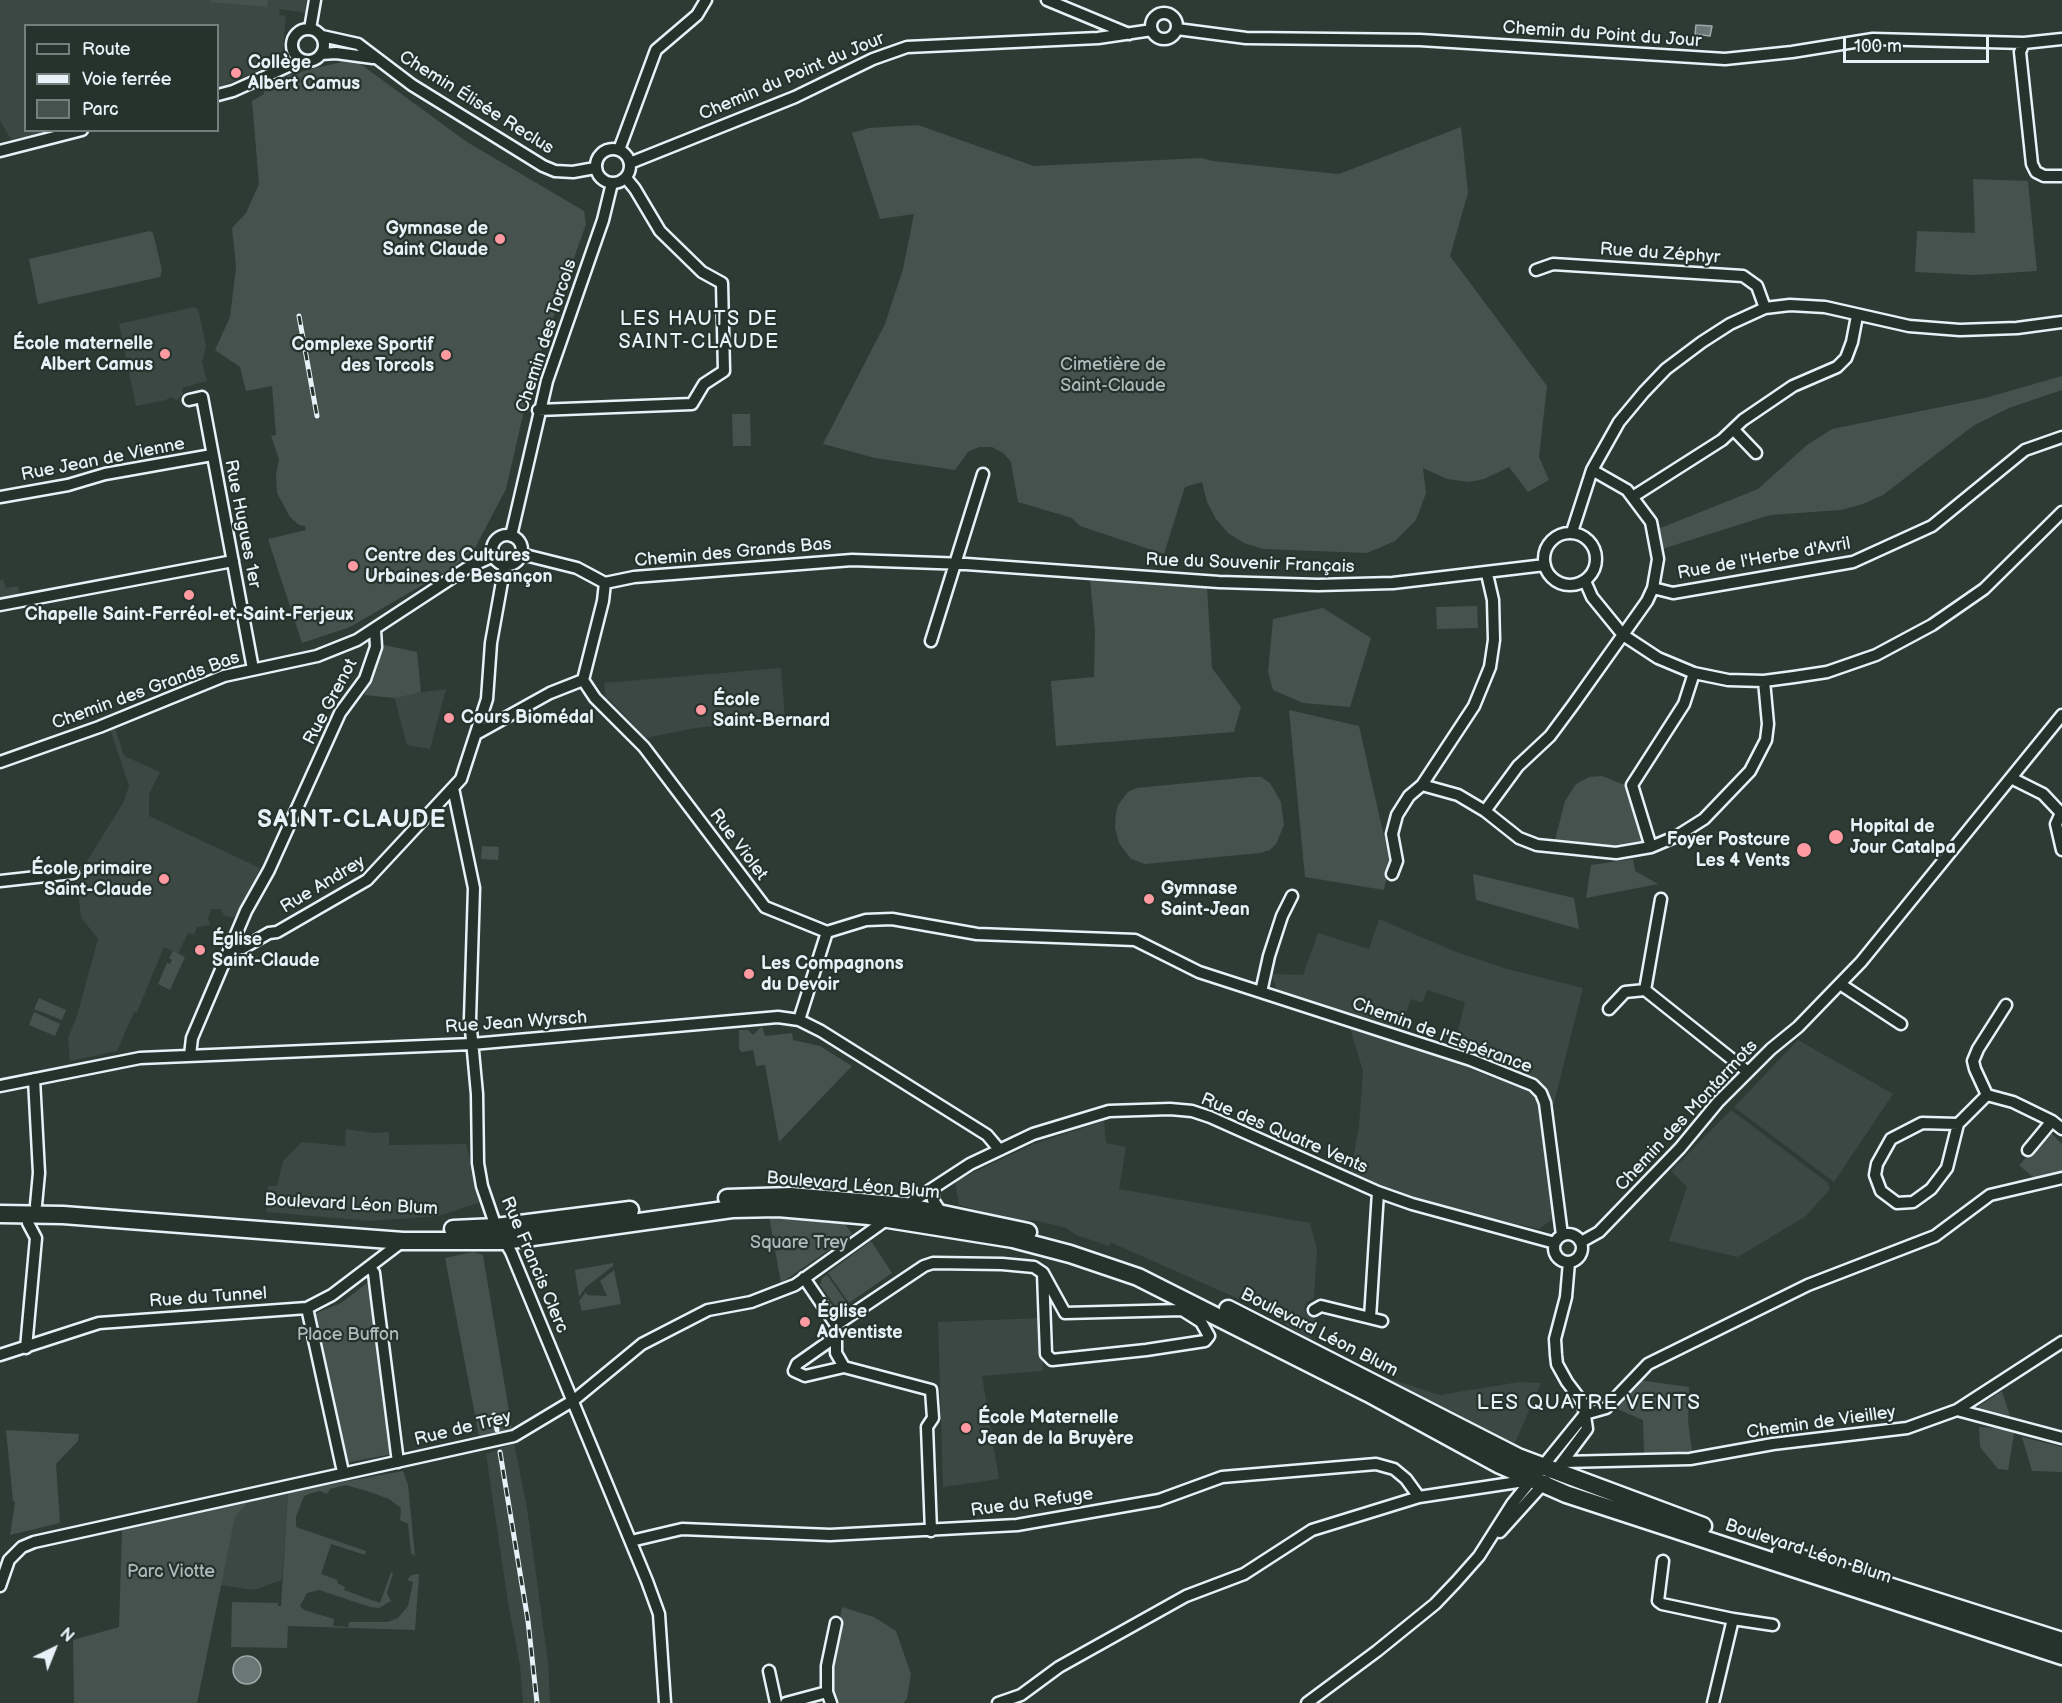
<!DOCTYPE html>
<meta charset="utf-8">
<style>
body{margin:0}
#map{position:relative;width:2062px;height:1703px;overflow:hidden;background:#2e3b35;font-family:"Balsamiq Sans",sans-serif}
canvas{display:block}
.legend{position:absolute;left:24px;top:24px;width:195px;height:108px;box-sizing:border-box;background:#26332d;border:2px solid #747f7e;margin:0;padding:8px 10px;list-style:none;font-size:18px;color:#e8f1f8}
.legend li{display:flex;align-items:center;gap:12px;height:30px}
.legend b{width:30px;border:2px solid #747f7e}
.north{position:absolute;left:24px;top:1619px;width:60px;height:60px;-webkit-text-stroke:4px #26332d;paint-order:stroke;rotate:43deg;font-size:16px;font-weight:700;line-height:24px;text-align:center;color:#e8f1f8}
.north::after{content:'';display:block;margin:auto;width:21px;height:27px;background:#e8f1f8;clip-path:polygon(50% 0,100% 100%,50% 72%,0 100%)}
.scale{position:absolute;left:1843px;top:36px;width:146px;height:27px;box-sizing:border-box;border:3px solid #e8f1f8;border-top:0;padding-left:8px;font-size:18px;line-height:21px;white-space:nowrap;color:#e8f1f8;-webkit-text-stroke:4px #26332d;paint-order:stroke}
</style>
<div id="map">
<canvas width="2062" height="1703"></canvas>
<ul class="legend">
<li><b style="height:8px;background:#26332d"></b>Route</li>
<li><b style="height:8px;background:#e8f1f8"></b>Voie ferrée</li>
<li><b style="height:16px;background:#45524e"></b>Parc</li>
</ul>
<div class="north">N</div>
<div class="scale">100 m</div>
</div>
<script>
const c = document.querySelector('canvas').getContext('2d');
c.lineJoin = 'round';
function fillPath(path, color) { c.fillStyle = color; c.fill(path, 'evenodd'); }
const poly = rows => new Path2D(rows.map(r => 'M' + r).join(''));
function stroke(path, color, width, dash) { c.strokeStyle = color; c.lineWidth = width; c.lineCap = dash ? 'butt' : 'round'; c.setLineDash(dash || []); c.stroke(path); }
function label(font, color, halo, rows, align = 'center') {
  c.font = font + ' "Balsamiq Sans",sans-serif'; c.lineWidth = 4.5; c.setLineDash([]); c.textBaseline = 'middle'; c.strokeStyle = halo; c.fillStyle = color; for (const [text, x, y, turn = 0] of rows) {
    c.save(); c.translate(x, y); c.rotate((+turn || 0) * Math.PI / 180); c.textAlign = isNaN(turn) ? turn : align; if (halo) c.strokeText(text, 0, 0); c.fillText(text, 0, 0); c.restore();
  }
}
const built = poly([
 [0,0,306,0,305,13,280,9,279,15,286,16,282,60,218,88,218,26,26,26,26,130,41,131,41,134,11,139,0,121],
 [194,307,198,309,206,346,202,362,207,381,182,388,183,394,177,400,170,397,166,400,136,406,119,324],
 [3,579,6,588,18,586,19,595,0,599,0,580],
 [781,668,785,718,695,728,646,738,609,699,606,699,604,683],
 [446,689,430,749,407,745,394,696],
 [115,727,124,756,160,772,149,794,149,816,260,868,240,915,232,918,224,915,221,909,212,909,208,918,210,925,197,927,194,935,188,933,178,954,164,947,137,1012,134,1012,117,1051,70,1061,68,1038,77,1016,98,939,81,917,77,881,82,880,79,866,84,866,123,803,129,786,110,729],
 [1379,919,1456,952,1504,968,1583,988,1552,1111,1552,1122,1549,1094,1538,1080,1454,1048,1465,1002,1427,990,1422,1003,1411,999,1400,1030,1277,990,1271,974,1303,975,1318,933,1369,949],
 [1349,1025,1434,1054,1537,1095,1542,1107,1553,1219,1539,1229,1451,1209,1350,1175,1359,1126,1363,1071],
 [1798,1040,1893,1094,1834,1182,1734,1107],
 [1731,1110,1828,1183,1830,1189,1806,1216,1738,1257,1669,1241,1687,1187,1671,1171],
 [1104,1121,1106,1143,1126,1147,1119,1189,1310,1223,1317,1250,1314,1298,1306,1303,1304,1309,1308,1316,1316,1319,1310,1341,1266,1311,1110,1242,1109,1246,1076,1235,1066,1228,1033,1220,1019,1221,959,1205,955,1181,1034,1144],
 [346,1129,374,1133,389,1132,389,1145,466,1144,481,1202,439,1216,370,1221,266,1212,268,1186,277,1186,283,1161,302,1142,345,1146],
 [1042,1318,1043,1371,982,1376,999,1479,943,1487,938,1322],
 [1384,1377,1440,1395,1519,1382,1541,1383,1514,1445],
 [514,1443,527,1508,548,1662,550,1703,523,1703,520,1666,508,1603,486,1454],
 [288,1492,282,1580,254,1590,220,1585,235,1517,249,1501]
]);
const green = poly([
 [211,0,268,0,267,7,210,2],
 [342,62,359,63,467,142,584,211,586,224,531,380,506,489,475,548,452,568,350,627,302,643,268,539,306,530,305,526,299,525,290,517,277,493,276,474,279,459,271,436,276,435,272,386,246,391,240,367,215,350,230,317,236,267,232,228,246,213,259,184,252,101,264,94,264,84,294,73],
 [918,125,1034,166,1202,158,1212,161,1339,174,1461,127,1468,193,1450,256,1547,386,1539,457,1549,480,1528,492,1509,467,1484,479,1469,482,1447,479,1423,468,1426,493,1416,520,1395,541,1367,553,1263,549,1244,543,1228,533,1216,519,1207,502,1202,482,1185,487,1164,554,1080,526,1072,518,1018,502,1011,462,1003,453,992,447,979,447,968,452,955,470,875,458,823,444,885,324,903,269,914,214,880,219,852,133,869,128],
 [1973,179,2028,181,2037,271,1975,275,1915,272,1917,231,1975,233],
 [150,231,153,233,162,270,160,277,38,304,29,259],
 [2062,376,2062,390,2009,408,1973,426,1883,495,1863,504,1841,510,1770,515,1662,549,1658,529,1758,489,1807,445,1832,429,1985,398],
 [732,414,750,414,751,446,733,446],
 [1090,579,1207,588,1212,668,1241,707,1234,732,1056,746,1051,681,1094,677,1095,632],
 [1477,606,1478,628,1437,629,1436,607],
 [1323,608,1371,638,1350,707,1303,703,1273,690,1268,672,1273,619],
 [384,645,417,652,421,692,395,698,364,695],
 [1289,710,1359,726,1390,863,1384,890,1305,877],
 [1632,774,1629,791,1642,835,1641,841,1608,846,1555,840,1565,801,1576,784,1589,777,1602,776,1625,785],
 [1251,777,1261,777,1270,783,1281,802,1284,825,1276,844,1270,850,1260,853,1145,864,1131,859,1119,843,1115,828,1116,813,1118,805,1128,792,1136,788],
 [482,846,499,847,498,860,481,859],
 [1633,859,1635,871,1658,884,1586,898,1591,865],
 [1473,874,1574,898,1579,929,1476,900],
 [173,951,185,957,170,990,158,984,167,963,170,964,172,960,169,958],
 [39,998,66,1010,62,1020,34,1009],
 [34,1012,60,1024,55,1036,29,1025],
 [762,1026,765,1036,792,1033,793,1040,820,1046,852,1066,779,1142,765,1065,756,1066,753,1050,742,1052,739,1049,739,1030,748,1030,753,1035],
 [2050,1132,2062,1144,2062,1173,2035,1179,2019,1165],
 [769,1216,845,1224,852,1234,781,1283],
 [871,1241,892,1273,849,1303,828,1273],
 [473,1252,483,1255,512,1429,479,1436,445,1258],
 [613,1263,613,1266,586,1287,579,1297,575,1270],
 [614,1270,621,1304,582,1311,579,1301,586,1292,587,1295,607,1296,600,1281],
 [827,1275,847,1303,839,1311,820,1285,822,1278],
 [371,1280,392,1454,345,1463,314,1314,341,1303],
 [1638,1380,1689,1387,1688,1420,1692,1452,1644,1453,1643,1420,1615,1408],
 [2002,1391,2010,1416,1979,1408,1979,1406],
 [1979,1427,2011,1429,2014,1434,2008,1470,1998,1469,1980,1447],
 [6,1430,79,1434,78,1441,56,1464,60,1523,10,1535,15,1502,13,1501],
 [2022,1437,2062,1447,2062,1472,2032,1471],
 [403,1471,408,1485,415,1556,411,1553,408,1524,400,1520,401,1508,389,1499,370,1492,346,1485,330,1489,327,1494,320,1491,312,1493,304,1496,296,1517,296,1527,366,1551,365,1555,331,1544,321,1574,338,1580,337,1583,345,1587,344,1590,380,1603,391,1572,393,1573,387,1593,391,1601,379,1608,370,1607,319,1590,307,1593,300,1606,304,1610,334,1619,333,1626,348,1627,349,1622,387,1622,398,1618,408,1606,413,1582,407,1580,411,1575,419,1574,415,1630,288,1626,287,1648,231,1647,232,1602,278,1603,278,1606,281,1606,288,1492],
 [249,1501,235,1517,197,1703,74,1703,73,1640,119,1627,122,1529],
 [842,1607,874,1617,896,1631,911,1674,907,1699,903,1703,835,1703,831,1665]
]);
const water = poly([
 [1696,25,1712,26,1710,36,1695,34,1696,25],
 '233 1670a14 14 0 1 1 28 0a14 14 0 1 1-28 0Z'
]);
const minor = poly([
 [1047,0,1129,34],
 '1151 26a13 13 0 1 1 26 0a13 13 0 1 1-26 0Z',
 [310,29,315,0],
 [1177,29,1246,38,1420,40,1725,59,1792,52,1873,39,2024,43,2062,39],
 '292 45a16 16 0 1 1 32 0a16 16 0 1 1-32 0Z',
 [322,36,358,44,412,85,543,166,555,171,573,172,595,168],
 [2024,43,2020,52,2032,164,2036,172,2044,176,2062,176],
 [321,54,336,53,373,58],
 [218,95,233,91,302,60],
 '596 166a17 17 0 1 1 34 0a17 17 0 1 1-34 0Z',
 [619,150,656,50,697,15,706,0],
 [0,151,82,130],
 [630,163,795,97,873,59,907,47,1098,38,1152,30],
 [1536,270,1553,264,1743,276,1757,286,1765,308],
 [189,400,202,397,253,669],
 [538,410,692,404,704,384,724,371,722,283,702,272,660,231,635,189,626,178],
 [1734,430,1756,453],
 [1634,496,1722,440,1743,420,1793,386,1837,367,1846,358,1852,342,1857,316],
 [0,497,68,485,105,474,212,455],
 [1572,532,1592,470,1619,422,1644,392,1666,369,1702,342,1730,324,1765,308,1790,305,1825,307,1909,326,1960,330,2017,328,2062,322],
 '1544 559a26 26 0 1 1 52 0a26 26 0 1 1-52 0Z',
 '492 550a15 15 0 1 1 30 0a15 15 0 1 1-30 0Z',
 [511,536,547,381,603,220,612,183],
 [521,554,577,568,605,583,634,577,852,560,966,564,1219,582,1318,585,1393,583,1545,565],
 [1585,581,1592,597,1623,635,1658,658,1694,673,1728,680,1764,681,1794,677,1827,672,1876,655,1932,625,1984,589,2062,512],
 [1653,588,1673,593,1853,562,1932,526,2025,450,2062,437],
 [0,605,233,561],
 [931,641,983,474],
 [583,680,595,698,644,747,765,907,827,932],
 [583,680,603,601,605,583],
 [478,733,550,693,583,680],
 [0,762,99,727,224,676,317,656,357,640,467,568,494,556],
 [2011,778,2043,794,2061,813,2056,824,2062,850],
 [1422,785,1458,795,1485,811,1519,838,1537,845,1616,853,1651,847,1677,836,1704,819,1750,771,1766,740,1768,724,1764,681],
 [453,788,474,888,470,1019,477,1094,478,1163,482,1186,496,1227,511,1252,647,1581,659,1614,665,1703],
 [1485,811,1518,766,1550,736,1573,705,1647,601,1653,588,1658,559,1651,522,1627,490,1592,470],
 [1651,847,1632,785,1684,704,1694,673],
 [1392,874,1397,861,1392,834,1397,815,1409,796,1422,785,1474,706,1490,667,1494,640,1493,600,1487,574],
 [0,881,73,873],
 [827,932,866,920,892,919,977,934,1135,940,1199,972,1471,1060,1533,1085,1541,1093,1545,1103,1562,1235],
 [231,950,243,948,269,933,277,932,367,880,461,779,487,699,491,643,505,565],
 [1840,984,1901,1024],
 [1645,990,1661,899],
 [1261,992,1269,956,1282,916,1292,896],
 [2006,1005,1978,1049,1973,1061,1975,1069,1987,1095,2013,1102,2052,1121,2062,1129],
 [1609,1009,1625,992,1645,990,1748,1072],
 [799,1020,827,932],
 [190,1055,192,1038,246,911,269,870,340,713,365,679,376,647,375,630],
 [34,1079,39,1173,36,1205],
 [0,1086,140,1058,472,1044,778,1017,799,1020,821,1031,987,1135,998,1148],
 [1958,1124,1947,1168,1931,1189,1913,1202,1897,1203,1881,1191,1875,1175,1877,1164,1891,1139,1922,1123,1958,1124,1987,1095],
 [2028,1150,2052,1121],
 [933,1188,933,1200,940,1211],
 [904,1207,970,1164,1033,1134,1109,1111,1170,1109,1192,1111,1210,1117,1378,1192,1412,1204,1555,1243],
 '1554 1248a14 14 0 1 1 28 0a14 14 0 1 1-28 0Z',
 [1581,1242,1599,1232,1680,1148,1718,1102,1771,1049,1798,1027,1861,962,2062,715],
 [370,1267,374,1273,377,1298,398,1462],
 [804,1278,836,1325,836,1353,844,1367,931,1390,933,1418,927,1427,931,1531],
 [307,1308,343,1472],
 [1314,1310,1321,1306,1370,1318,1378,1192],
 [1370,1318,1382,1321],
 [836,1325,924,1266,933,1263,1002,1264,1034,1267,1043,1273,1046,1354,1052,1360,1146,1350,1205,1341,1209,1336,1201,1322,1182,1310,1065,1313,1043,1273],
 [834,1338,797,1364,794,1371,805,1376,844,1367],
 [26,1348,36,1238,28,1223],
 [0,1355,99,1323,307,1308,332,1295,403,1241],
 [1957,1410,2062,1438],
 [1585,1414,1606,1408,1648,1364,1808,1285,1935,1236,1990,1195,2062,1178],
 [1563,1462,1690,1459,1773,1444,1907,1428,1957,1410,2062,1342],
 [1560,1465,1587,1429,1583,1403,1567,1382,1557,1364,1556,1355,1555,1339,1566,1297,1569,1262],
 [1500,1532,1546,1481],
 [631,1541,682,1529,830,1535,1017,1525,1159,1500,1222,1477,1376,1464,1394,1469,1406,1479,1419,1497],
 [1663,1561,1658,1601,1662,1604,1733,1619,1713,1703],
 [0,1586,9,1560,22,1547,34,1542,514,1436,574,1400,642,1344,708,1310,751,1302,795,1285,889,1218],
 [1733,1619,1773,1625],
 [769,1671,776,1703],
 [827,1692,827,1666,836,1623],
 [786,1703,827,1692,831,1703],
 [998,1703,1021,1695,1059,1667,1186,1596,1244,1574,1312,1530,1419,1497,1531,1480],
 [1307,1703,1377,1651,1435,1604,1456,1582,1479,1556,1512,1504,1585,1414]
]);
const primary = poly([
 [727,1198,791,1196,905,1206,1028,1232],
 [0,1214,63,1215,403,1241,504,1241,732,1209,778,1208,869,1216,1013,1239,1070,1254,1138,1277,1368,1393,1500,1465,1566,1494,2062,1656],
 [453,1229,496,1227,630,1210],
 [1228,1309,1518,1457,1703,1526],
 [1781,1552,2062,1641]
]);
const rail = poly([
 [299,316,317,416],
 [494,1415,497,1430],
 [500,1452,528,1621,537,1703]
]);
const markers = [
 [236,73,6,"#ff9aa2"],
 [500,239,6,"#ff9aa2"],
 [165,354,6,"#ff9aa2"],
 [446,355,6,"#ff9aa2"],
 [353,566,6,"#ff9aa2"],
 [189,595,6,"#ff9aa2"],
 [701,710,6,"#ff9aa2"],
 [449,718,6,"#ff9aa2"],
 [1836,837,8,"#ff9aa2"],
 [1804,850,8,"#ff9aa2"],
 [164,879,6,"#ff9aa2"],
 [1149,899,6,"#ff9aa2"],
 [200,950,6,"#ff9aa2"],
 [749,974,6,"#ff9aa2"],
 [805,1322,6,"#ff9aa2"],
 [966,1428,6,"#ff9aa2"]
];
const streetNames = [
 ["Chemin du Point du Jour",1602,35,4],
 ["Chemin du Point du Jour",792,77,-23],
 ["Chemin Élisée Reclus",476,103,32],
 ["Rue du Zéphyr",1660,254,4],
 ["Chemin des Torcols",547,336,-72],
 ["Rue Jean de Vienne",103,460,-11],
 ["Rue Hugues 1er",242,524,79],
 ["Chemin des Grands Bas",733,553,-5],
 ["Rue de l'Herbe d'Avril",1764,559,-10],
 ["Rue du Souvenir Français",1250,564,2],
 ["Chemin des Grands Bas",146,691,-20],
 ["Rue Grenot",331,702,-62],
 ["Rue Violet",738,845,53],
 ["Rue Andrey",323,885,-31],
 ["Rue Jean Wyrsch",516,1023,-4],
 ["Chemin de l'Espérance",1442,1036,20],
 ["Chemin des Montarmots",1687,1116,-47],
 ["Rue des Quatre Vents",1284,1134,23],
 ["Boulevard Léon Blum",853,1186,5],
 ["Boulevard Léon Blum",351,1205,3],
 ["Rue Francis Clerc",534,1265,67],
 ["Rue du Tunnel",208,1298,-4],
 ["Boulevard Léon Blum",1319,1333,27],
 ["Chemin de Vieilley",1821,1423,-8],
 ["Rue de Trey",463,1429,-14],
 ["Rue du Refuge",1032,1503,-8],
 ["Boulevard Léon Blum",1808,1552,18]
];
const poiNames = [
 ["Collège",248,63],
 ["Albert Camus",248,84],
 ["Gymnase de",488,229,"right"],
 ["Saint Claude",488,250,"right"],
 ["École maternelle",153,344,"right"],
 ["Albert Camus",153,365,"right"],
 ["Complexe Sportif",434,345,"right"],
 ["des Torcols",434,366,"right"],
 ["Centre des Cultures",365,556],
 ["Urbaines de Besançon",365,577],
 ["Chapelle Saint-Ferréol-et-Saint-Ferjeux",189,615,"center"],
 ["École",713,700],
 ["Saint-Bernard",713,721],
 ["Cours Biomédal",461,718],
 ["Hopital de",1850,827],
 ["Jour Catalpa",1850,848],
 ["Foyer Postcure",1790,840,"right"],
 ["Les 4 Vents",1790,861,"right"],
 ["École primaire",152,869,"right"],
 ["Saint-Claude",152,890,"right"],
 ["Gymnase",1161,889],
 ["Saint-Jean",1161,910],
 ["Église",212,940],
 ["Saint-Claude",212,961],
 ["Les Compagnons",761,964],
 ["du Devoir",761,985],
 ["Église",817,1312],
 ["Adventiste",817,1333],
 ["École Maternelle",978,1418],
 ["Jean de la Bruyère",978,1439]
];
const parkNames = [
 ["Cimetière de",1113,365],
 ["Saint-Claude",1113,386],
 ["Square Trey",799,1243],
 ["Place Buffon",348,1335],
 ["Parc Viotte",171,1572]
];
const neighbourhoodNames = [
 ["LES HAUTS DE",699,320],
 ["SAINT-CLAUDE",699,343]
];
const quarterNames = [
 ["LES QUATRE VENTS",1589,1404]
];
const districtNames = [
 ["SAINT-CLAUDE",352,821]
];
fillPath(built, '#3b4843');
fillPath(green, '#45524e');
fillPath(water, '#6b7775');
stroke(water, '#9da8a9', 1.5);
stroke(minor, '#e8f1f8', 15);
stroke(primary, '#e8f1f8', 21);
stroke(minor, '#26332d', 10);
stroke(primary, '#26332d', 16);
stroke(rail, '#e8f1f8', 5);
stroke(rail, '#26332d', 3, [9]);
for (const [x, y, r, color] of markers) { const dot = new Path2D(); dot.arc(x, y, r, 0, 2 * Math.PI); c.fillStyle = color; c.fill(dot); stroke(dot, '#26332d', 2); }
label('18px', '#e8f1f8', '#26332d', streetNames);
label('bold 18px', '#e8f1f8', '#26332d', poiNames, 'left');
label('18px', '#afb9bc', '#26332d', parkNames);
c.letterSpacing = '1.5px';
label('20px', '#e8f1f8', '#26332d', neighbourhoodNames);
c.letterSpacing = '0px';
c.letterSpacing = '1.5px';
label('21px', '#e8f1f8', '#26332d', quarterNames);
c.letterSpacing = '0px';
c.letterSpacing = '1.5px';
label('bold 24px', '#e8f1f8', '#26332d', districtNames);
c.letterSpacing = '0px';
</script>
